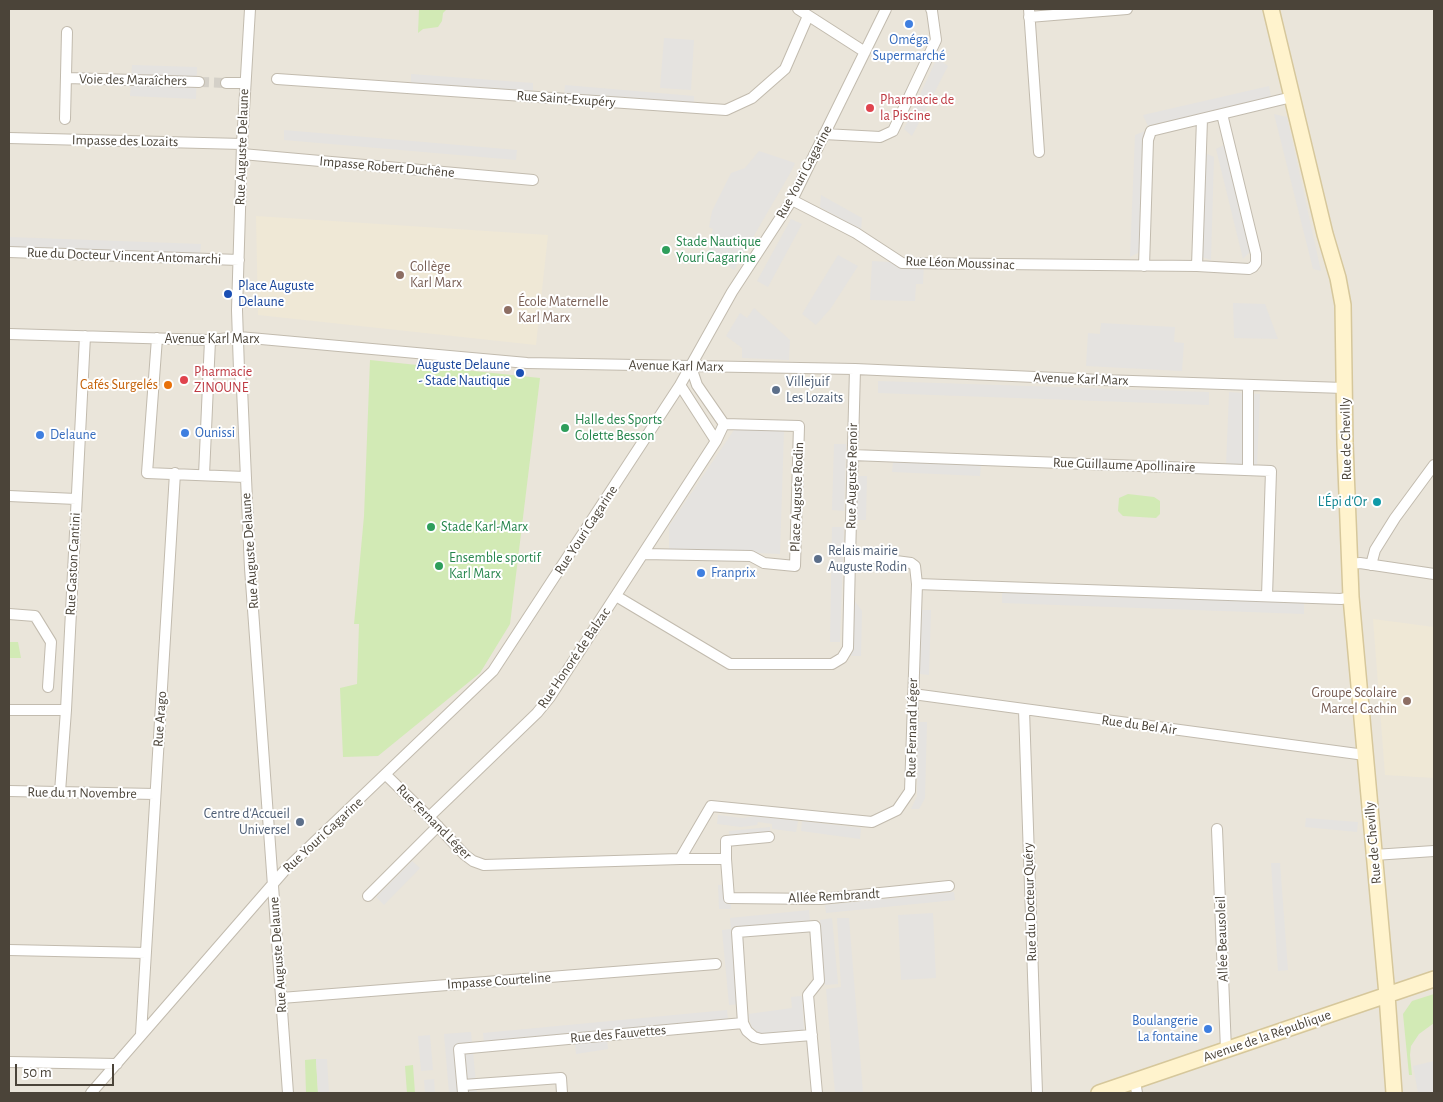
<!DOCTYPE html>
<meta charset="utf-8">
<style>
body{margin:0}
#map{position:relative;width:1443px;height:1102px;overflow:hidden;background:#f6f3ec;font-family:"Alegreya Sans",sans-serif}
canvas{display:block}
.frame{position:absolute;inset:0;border:10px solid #4b4439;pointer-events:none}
.scale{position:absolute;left:15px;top:1064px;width:99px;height:22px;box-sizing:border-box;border:2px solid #4b4439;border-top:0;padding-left:6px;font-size:15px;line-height:18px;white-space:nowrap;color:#4b4439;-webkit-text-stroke:4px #fff;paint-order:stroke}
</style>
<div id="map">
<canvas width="1443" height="1102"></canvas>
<div class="frame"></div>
<div class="scale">50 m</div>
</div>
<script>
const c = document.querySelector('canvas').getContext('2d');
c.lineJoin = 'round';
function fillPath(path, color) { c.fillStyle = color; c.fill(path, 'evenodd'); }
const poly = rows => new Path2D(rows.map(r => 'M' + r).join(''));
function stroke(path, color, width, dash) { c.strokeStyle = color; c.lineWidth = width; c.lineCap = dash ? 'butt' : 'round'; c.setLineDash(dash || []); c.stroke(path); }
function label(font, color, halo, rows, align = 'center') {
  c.font = font + ' "Alegreya Sans",sans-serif'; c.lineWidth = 4; c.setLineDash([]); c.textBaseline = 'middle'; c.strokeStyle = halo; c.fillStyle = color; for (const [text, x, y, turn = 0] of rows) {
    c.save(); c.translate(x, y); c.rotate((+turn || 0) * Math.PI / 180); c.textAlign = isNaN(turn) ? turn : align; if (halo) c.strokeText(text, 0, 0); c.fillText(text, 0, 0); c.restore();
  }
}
const residential = poly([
 [9,9,1434,9,1434,1093,9,1093]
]);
const education = poly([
 [256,216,548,235,536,345,258,315],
 [1373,619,1434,627,1434,778,1385,775]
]);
const green = poly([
 [419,9,447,9,443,13,442,21,438,27,423,29,418,33],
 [370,360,540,378,510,624,480,673,378,756,343,757,340,688,357,684,359,624,354,624,364,516],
 [1128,494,1154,497,1160,501,1160,514,1156,518,1123,516,1118,511,1119,498],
 [9,642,18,642,21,658,9,658],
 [1434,994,1434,1023,1419,1034,1411,1046,1410,1055,1412,1075,1409,1075,1403,1014,1412,1001],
 [316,1059,318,1093,306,1093,305,1060],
 [413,1065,415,1093,407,1093,405,1066]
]);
const parking = poly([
 [664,38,694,40,691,90,660,88],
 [937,58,948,66,912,136,904,129],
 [132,65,197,67,196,99,130,96],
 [411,74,533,83,533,92,411,83],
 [565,85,694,96,694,106,564,95],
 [1269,86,1271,97,1148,126,1143,115],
 [1274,114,1287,117,1321,271,1313,269],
 [284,130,517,150,516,160,284,140],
 [1145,131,1140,252,1130,257,1135,135],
 [1224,145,1251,251,1243,259,1216,149],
 [759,151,795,163,792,170,734,270,709,252,709,242,713,229,709,227,712,211,731,173,745,168],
 [1205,153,1214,157,1211,260,1202,257],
 [821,195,862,218,861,231,820,207],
 [791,219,802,224,768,287,757,281],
 [9,237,201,244,200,255,9,248],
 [838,255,858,266,831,308,816,325,802,314],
 [872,261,924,264,923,284,916,284,915,301,870,300],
 [1233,303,1265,304,1278,339,1234,338],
 [754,308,790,340,789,360,742,358,742,348,726,336,740,313,747,318],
 [1101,323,1175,327,1174,342,1184,343,1182,371,1086,366,1088,333,1100,334],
 [878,381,1209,392,1209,405,878,393],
 [1229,392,1260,394,1257,467,1226,466],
 [734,430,784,430,780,554,669,549,669,526],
 [834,444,846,444,844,511,832,510],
 [893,462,981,465,980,476,892,472],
 [856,476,867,476,866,520,855,520],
 [832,527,844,527,840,642,830,642],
 [1002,591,1304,603,1304,614,1002,603],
 [853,599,862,611,861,656,851,656],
 [921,610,931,610,929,675,920,674],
 [918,722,927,722,925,798,919,809,911,809,917,796],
 [718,815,742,818,757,816,798,821,796,832,772,829,772,824,758,822,757,825,741,827,717,824],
 [1306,818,1358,822,1357,832,1305,827],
 [802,821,861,828,860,839,801,831],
 [770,827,771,836,730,840,729,831],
 [412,861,420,868,384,905,376,897],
 [1271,863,1280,863,1288,970,1278,971],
 [730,884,731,909,719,909,718,885],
 [954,892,955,900,826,913,825,905],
 [809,910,810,922,732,930,740,1004,729,1005,722,930,731,929,730,918],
 [933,913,936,978,901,980,898,915],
 [832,918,838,984,825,985,820,920],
 [837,918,849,918,863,1093,835,1093,826,989,841,987],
 [802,996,804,1030,761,1035,751,1026,748,1014,792,1008,791,997],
 [727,1010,728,1019,484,1043,483,1033],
 [471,1032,477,1093,449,1093,444,1034],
 [430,1035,433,1070,421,1071,418,1036],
 [607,1039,608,1049,576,1054,575,1044],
 [316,1059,327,1059,329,1093,318,1093],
 [1434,1061,1434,1093,1418,1093,1413,1066],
 [434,1079,435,1093,425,1093,424,1080]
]);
const streetTunnel = poly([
 [199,82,226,83]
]);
const street = poly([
 [250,9,242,144,237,310,239,370,242,388,250,568,288,1093],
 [798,9,865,52],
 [1029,9,1039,152],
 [1029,17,1127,9],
 [67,78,199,82],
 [277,79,726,110,752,98,785,69,808,16],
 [226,83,245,83],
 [65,119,67,32],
 [824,134,880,137,893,131,936,40,932,11,931,9],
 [9,138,242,144],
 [242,154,533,180],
 [792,200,856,233,902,263,1197,266,1249,269,1253,267,1256,263,1256,254,1222,114],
 [9,252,239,260],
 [1144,266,1148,140,1151,131,1292,97],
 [1197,266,1202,119],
 [9,334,210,340,239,337,527,363,855,369,1102,380,1344,388],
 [157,338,147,473,245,477],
 [691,367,697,385,724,424],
 [680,385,716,441],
 [852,455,1271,471,1267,596],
 [1248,470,1248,385],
 [204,475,210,340],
 [9,496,76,499],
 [643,554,751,556,764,563,795,566,799,426,724,424],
 [1349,564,1360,563,1434,574],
 [1371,565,1375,550,1395,518,1434,465],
 [917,584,1341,599,1351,597],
 [616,596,730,664,832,664,842,658,848,648,850,558],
 [9,614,35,616,51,642,48,687],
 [913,694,1365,755],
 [9,710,66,710],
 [1024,710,1037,1093],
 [386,775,429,817,465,855,473,861,484,865,680,859,711,806,872,822,897,810,910,791,917,584,915,566,911,563,873,558,850,558,855,369],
 [9,791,155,794],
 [60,792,66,710,85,336],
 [429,817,537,713,550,697,716,441,724,424],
 [1217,829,1226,1050],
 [1374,855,1434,851],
 [680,859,726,859,729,898,821,899,949,886],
 [726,859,726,841,769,837],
 [368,896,438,826],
 [9,950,146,953],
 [281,998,716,964],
 [743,1023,737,932,815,926,819,981,808,995,817,1093],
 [141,1034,175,473],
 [9,1062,117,1064],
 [1135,1081,1137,1093],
 [463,1085,561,1078,562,1093],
 [91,1093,285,870,493,671,680,385,732,292,792,200,886,9],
 [463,1093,459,1049,743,1023,747,1031,754,1037,761,1039,812,1035]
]);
const secondary = poly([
 [1271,9,1325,234,1338,278,1343,305,1345,443,1351,597,1387,995,1394,1093],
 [1099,1093,1434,979]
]);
const markers = [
 [909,24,5,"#3f7fe0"],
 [870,108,5,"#e0444e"],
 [666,250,5,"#2e9e5b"],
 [400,275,5,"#8d6e63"],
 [228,294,5,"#1a4fb4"],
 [508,310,5,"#8d6e63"],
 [520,373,5,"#1a4fb4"],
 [184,380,5,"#e0444e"],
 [168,385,5,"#e8710a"],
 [776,390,5,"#5c6f8a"],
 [565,428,5,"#2e9e5b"],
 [185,433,5,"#3f7fe0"],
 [40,435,5,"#3f7fe0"],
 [1377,502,5,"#0f9aa8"],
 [431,527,5,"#2e9e5b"],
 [818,559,5,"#5c6f8a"],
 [439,566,5,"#2e9e5b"],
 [701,573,5,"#3f7fe0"],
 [1407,701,5,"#8d6e63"],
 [300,822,5,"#5c6f8a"],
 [1208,1029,5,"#3f7fe0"]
];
const shopNames = [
 ["Oméga",909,40,"center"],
 ["Supermarché",909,56,"center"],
 ["Ounissi",195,433],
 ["Delaune",50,435],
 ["Franprix",711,573],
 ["Boulangerie",1198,1021,"right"],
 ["La fontaine",1198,1037,"right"]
];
const streetNames = [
 ["Voie des Maraîchers",133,80,1],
 ["Rue Saint-Exupéry",566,99,4],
 ["Impasse des Lozaits",125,141,1],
 ["Rue Auguste Delaune",242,147,-88],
 ["Impasse Robert Duchêne",387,167,5],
 ["Rue Youri Gagarine",804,172,-62],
 ["Rue du Docteur Vincent Antomarchi",124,256,2],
 ["Rue Léon Moussinac",960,263,2],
 ["Avenue Karl Marx",212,339],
 ["Avenue Karl Marx",676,366,1],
 ["Avenue Karl Marx",1081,379,2],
 ["Rue de Chevilly",1346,439,-91],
 ["Rue Guillaume Apollinaire",1124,465,2],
 ["Rue Auguste Renoir",852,476,-89],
 ["Place Auguste Rodin",797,497,-88],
 ["Rue Youri Gagarine",586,530,-57],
 ["Rue Auguste Delaune",250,551,-94],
 ["Rue Gaston Cantini",73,564,-87],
 ["Rue Honoré de Balzac",574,658,-56],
 ["Rue Arago",160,719,-86],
 ["Rue du Bel Air",1139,725,8],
 ["Rue Fernand Léger",912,728,-89],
 ["Rue du 11 Novembre",82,793,1],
 ["Rue Fernand Léger",434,822,45],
 ["Rue Youri Gagarine",323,835,-43],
 ["Rue de Chevilly",1373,843,-95],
 ["Allée Rembrandt",834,896,-3],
 ["Rue du Docteur Quéry",1030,902,-92],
 ["Allée Beausoleil",1222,939,-92],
 ["Rue Auguste Delaune",278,955,-94],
 ["Impasse Courteline",499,981,-4],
 ["Rue des Fauvettes",618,1034,-5],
 ["Avenue de la République",1267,1036,-19]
];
const healthNames = [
 ["Pharmacie de",880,100],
 ["la Piscine",880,116],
 ["Pharmacie",194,372],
 ["ZINOUNE",194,388]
];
const leisureNames = [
 ["Stade Nautique",676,242],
 ["Youri Gagarine",676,258],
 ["Halle des Sports",575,420],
 ["Colette Besson",575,436],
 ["Stade Karl-Marx",441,527],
 ["Ensemble sportif",449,558],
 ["Karl Marx",449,574]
];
const educationNames = [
 ["Collège",410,267],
 ["Karl Marx",410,283],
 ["École Maternelle",518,302],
 ["Karl Marx",518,318],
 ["Groupe Scolaire",1397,693,"right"],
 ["Marcel Cachin",1397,709,"right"]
];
const transitNames = [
 ["Place Auguste",238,286],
 ["Delaune",238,302],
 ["Auguste Delaune",510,365,"right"],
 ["- Stade Nautique",510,381,"right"]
];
const serviceNames = [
 ["Villejuif",786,382],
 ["Les Lozaits",786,398],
 ["Relais mairie",828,551],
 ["Auguste Rodin",828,567],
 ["Centre d'Accueil",290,814,"right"],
 ["Universel",290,830,"right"]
];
const foodNames = [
 ["Cafés Surgelés",158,385]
];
const cultureNames = [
 ["L'Épi d'Or",1367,502]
];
fillPath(residential, '#eae5da');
fillPath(education, '#efe8d6');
fillPath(green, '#d2eab5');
fillPath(parking, '#e5e3e0');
stroke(streetTunnel, '#d4d0c8', 10, [10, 5]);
stroke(street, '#c2bbae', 12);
stroke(secondary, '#d6c79b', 18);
stroke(street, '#fff', 10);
stroke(secondary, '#fff3cd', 15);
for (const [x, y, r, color] of markers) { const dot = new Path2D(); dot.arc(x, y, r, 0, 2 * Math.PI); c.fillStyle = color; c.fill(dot); stroke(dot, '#fff', 2); }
label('14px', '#366cbe', '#fff', shopNames, 'left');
label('14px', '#4b4439', '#fff', streetNames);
label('14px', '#be3a42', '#fff', healthNames, 'left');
label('14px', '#27864d', '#fff', leisureNames, 'left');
label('14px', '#785e54', '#fff', educationNames, 'left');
label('14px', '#164399', '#fff', transitNames, 'left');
label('14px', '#4e5e75', '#fff', serviceNames, 'left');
label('14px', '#c56008', '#fff', foodNames, 'right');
label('14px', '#0d838f', '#fff', cultureNames, 'right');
</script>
